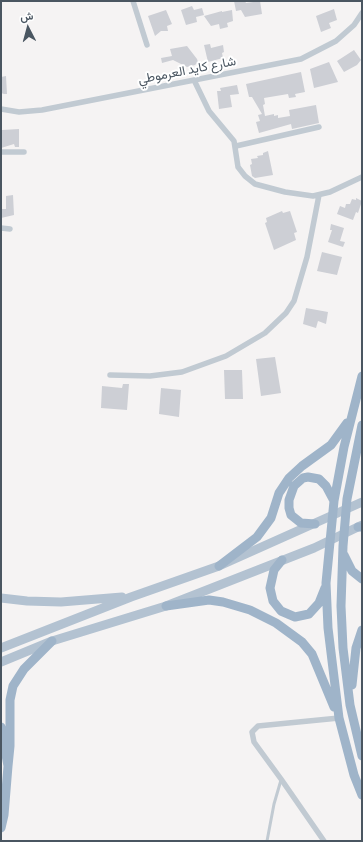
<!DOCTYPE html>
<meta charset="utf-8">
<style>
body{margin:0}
#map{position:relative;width:363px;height:842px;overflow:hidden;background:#f5f3f3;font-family:Barlow,Vazirmatn,sans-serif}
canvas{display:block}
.frame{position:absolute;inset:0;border:2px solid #4a5661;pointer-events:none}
.north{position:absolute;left:8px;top:8px;width:40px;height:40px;-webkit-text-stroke:3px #fff;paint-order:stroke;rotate:354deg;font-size:11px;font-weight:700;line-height:16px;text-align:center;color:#4a5661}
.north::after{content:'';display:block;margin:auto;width:14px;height:18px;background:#4a5661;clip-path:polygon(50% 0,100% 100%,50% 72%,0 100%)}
</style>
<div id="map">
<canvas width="363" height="842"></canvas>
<div class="frame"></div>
<div class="north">ش</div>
</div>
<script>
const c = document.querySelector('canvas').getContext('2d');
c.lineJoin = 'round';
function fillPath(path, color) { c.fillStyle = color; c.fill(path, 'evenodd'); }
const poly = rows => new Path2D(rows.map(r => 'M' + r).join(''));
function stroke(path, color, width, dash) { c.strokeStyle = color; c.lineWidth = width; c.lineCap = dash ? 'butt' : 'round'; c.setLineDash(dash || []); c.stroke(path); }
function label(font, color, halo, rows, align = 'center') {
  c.font = font + ' Barlow,Vazirmatn,sans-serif'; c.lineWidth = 4; c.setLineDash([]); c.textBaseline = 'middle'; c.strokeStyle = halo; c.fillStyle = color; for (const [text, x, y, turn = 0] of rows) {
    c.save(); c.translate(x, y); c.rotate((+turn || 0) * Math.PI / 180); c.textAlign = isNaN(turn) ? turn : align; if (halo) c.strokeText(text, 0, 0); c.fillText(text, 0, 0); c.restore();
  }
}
const building = poly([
 [234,1,245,1,246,3,260,1,262,14,245,17,241,10,236,11],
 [192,6,194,10,202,8,204,15,196,17,197,22,186,25,181,10],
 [334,9,337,20,329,23,331,28,321,32,316,16],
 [166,10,172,24,167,26,168,31,161,31,155,36,148,16],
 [232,10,233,21,227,23,228,27,220,29,219,24,211,26,204,16,222,11,222,12],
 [210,44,211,48,223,45,224,52,222,53,223,58,208,62,204,45],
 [187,46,197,59,198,62,195,65,187,67,173,60,162,63,161,58,172,56,170,49],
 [354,50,361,60,357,65,344,72,337,61],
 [329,62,338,82,314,88,310,69],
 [301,72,305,92,295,94,296,97,289,98,288,94,264,98,265,104,263,105,265,116,274,114,274,116,278,115,278,118,290,116,289,110,316,105,319,123,292,129,291,124,259,133,256,122,260,121,258,115,262,114,252,97,249,97,246,84],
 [6,76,7,94,4,94,1,93,1,77],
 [237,85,239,94,230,95,232,107,219,109,217,91,221,91,220,88],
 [19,129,19,147,15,147,14,144,1,148,2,130],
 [268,151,273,175,255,178,252,176,250,165,252,164,251,159,258,158,257,156,263,155,263,153],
 [13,195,14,215,1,218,1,209,6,209,6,196],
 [356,198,362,201,358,213,356,212,353,220,337,214,340,206,345,208,346,204,350,204,352,199,356,200],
 [282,211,283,213,290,211,297,232,294,233,296,240,274,250,265,223,267,222,266,218],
 [331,224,344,228,340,241,345,242,343,247,328,242,332,230,330,230],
 [322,252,342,257,337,275,317,271],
 [306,308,328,312,326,324,318,321,316,328,303,324],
 [275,357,281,393,261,396,256,359],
 [224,370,242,370,243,399,225,399],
 [123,384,129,384,127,410,101,408,102,386,122,388],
 [161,388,181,390,179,417,159,414]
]);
const service = poly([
 [267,841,274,804,281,780]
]);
const minor = poly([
 [133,1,147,45],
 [194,80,209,111,234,141,238,167,245,176,255,184,285,192,313,196,330,192,362,177],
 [1,109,19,112,42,110,301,59,336,41,354,25,362,13],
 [236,146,319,127],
 [1,152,24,152],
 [1,228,10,229],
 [110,375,150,376,182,372,226,356,265,333,286,313,294,301,307,257,319,195],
 [324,841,281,779,254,742,252,732,258,726,339,718]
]);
const primary = poly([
 [1,598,27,601,61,602,122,597],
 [1,648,131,597,219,566,362,502],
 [1,662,52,641,166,606,314,548,362,525]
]);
const trunk = poly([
 [362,376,344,447,334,501,326,583,328,628,339,718,354,775,362,795],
 [362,425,347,499,343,546,341,606,343,648,350,705,362,756],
 [315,524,301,523,291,515,289,508,289,500,294,486,303,478,308,477,319,479,326,486,334,501],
 [358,527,362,527],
 [344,555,352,571,362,579],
 [282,560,274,570,270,588,273,601,281,611,295,617,309,614,319,603,325,588],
 [219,566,257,537,271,518,279,493,289,478,302,466,331,445,347,423],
 [166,606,209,600,223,602,250,610,276,623,302,642,312,654,334,707],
 [352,685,356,648,362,630],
 [1,727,8,766,4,815,1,828],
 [8,766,10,746,10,700,13,686,24,669,52,641]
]);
const streetNames = [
 ["شارع كايد العرموطي",187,70,-11]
];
fillPath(building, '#cdcfd5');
stroke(service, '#c1cad2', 3);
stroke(minor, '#c1cad2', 5.5);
stroke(primary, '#b3c2d1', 9);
stroke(trunk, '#9fb4c9', 9);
label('13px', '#4a5661', '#fff', streetNames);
</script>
